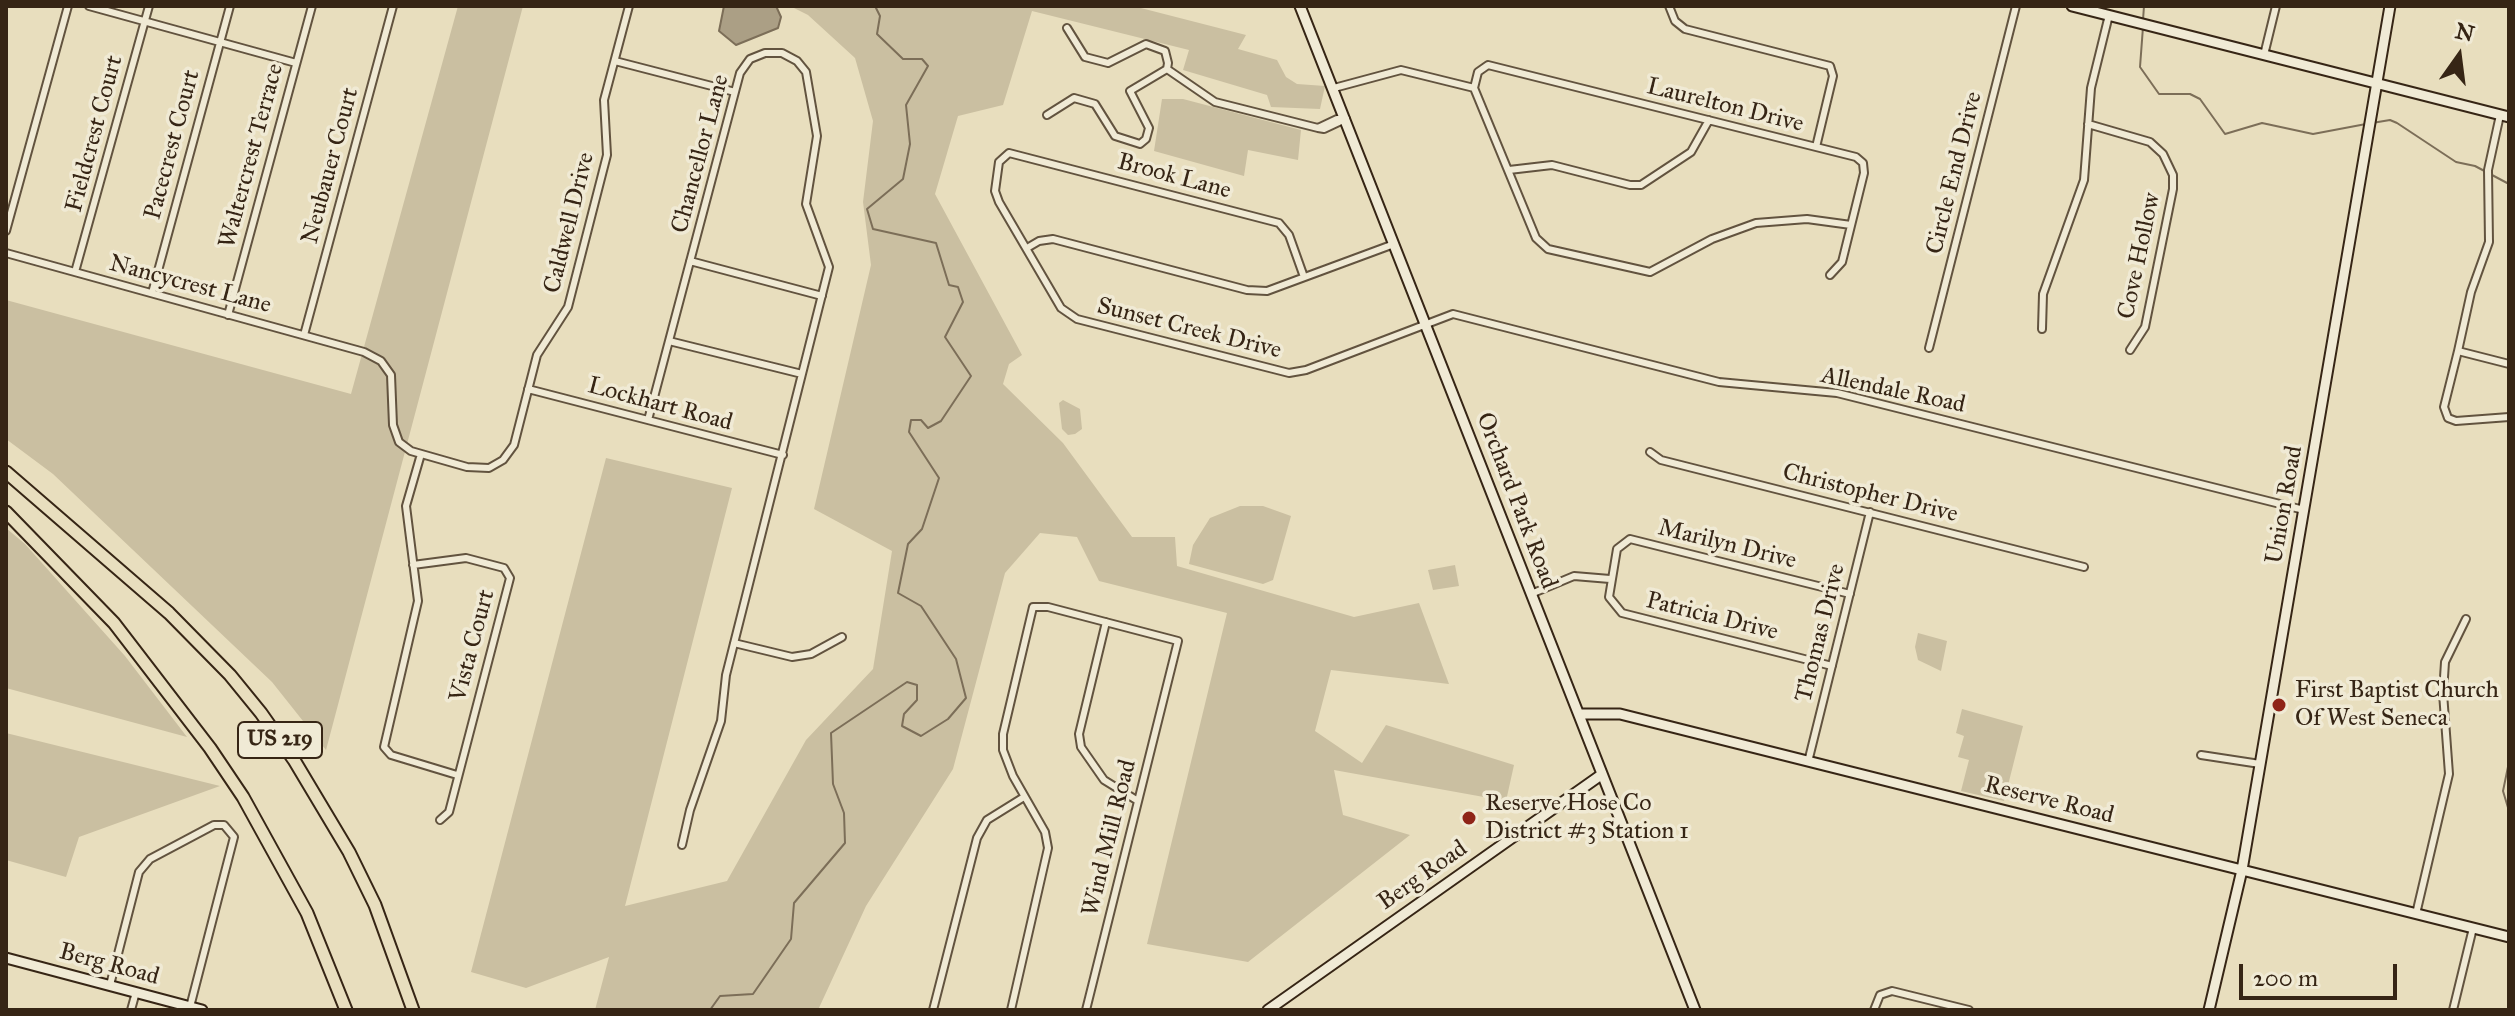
<!DOCTYPE html>
<style>
body{margin:0}
#map{position:relative;width:2515px;height:1016px;overflow:hidden;background:#e8debe;font-family:"IM FELL Great Primer",serif}
canvas{display:block}
.frame{position:absolute;inset:0;border:8px solid #362515;pointer-events:none}
.north{position:absolute;left:2419px;top:16px;width:80px;height:80px;-webkit-text-stroke:6px #f0ead5;paint-order:stroke;rotate:14deg;font-size:22px;font-weight:700;line-height:32px;text-align:center;color:#362515}
.north::after{content:'';display:block;margin:auto;width:28px;height:36px;background:#362515;clip-path:polygon(50% 0,100% 100%,50% 72%,0 100%)}
.scale{position:absolute;left:2239px;top:964px;width:158px;height:36px;box-sizing:border-box;border:4px solid #362515;border-top:0;padding-left:10px;font-size:24px;line-height:28px;white-space:nowrap;color:#362515;-webkit-text-stroke:6px #f0ead5;paint-order:stroke}
</style>
<div id="map">
<canvas width="2515" height="1016"></canvas>
<div class="frame"></div>
<div class="north">N</div>
<div class="scale">200 m</div>
</div>
<script>
const c = document.querySelector('canvas').getContext('2d');
c.lineJoin = 'round';
function fillPath(path, color) { c.fillStyle = color; c.fill(path, 'evenodd'); }
const poly = rows => new Path2D(rows.map(r => 'M' + r).join(''));
function stroke(path, color, width, dash) { c.strokeStyle = color; c.lineWidth = width; c.lineCap = dash ? 'butt' : 'round'; c.setLineDash(dash || []); c.stroke(path); }
function label(font, color, halo, rows, align = 'center') {
  c.font = font + ' "IM FELL Great Primer",serif'; c.lineWidth = 7; c.setLineDash([]); c.textBaseline = 'middle'; c.strokeStyle = halo; c.fillStyle = color; for (const [text, x, y, turn = 0] of rows) {
    c.save(); c.translate(x, y); c.rotate((+turn || 0) * Math.PI / 180); c.textAlign = isNaN(turn) ? turn : align; if (halo) c.strokeText(text, 0, 0); c.fillText(text, 0, 0); c.restore();
  }
}
const green = poly([
 [458,6,523,6,326,750,272,682,53,474,6,439,6,300,351,394],
 [790,6,1133,6,1246,35,1238,49,1277,60,1286,77,1297,84,1325,86,1320,109,1271,107,1267,95,1183,70,1189,50,1032,11,1003,105,958,116,935,194,1022,355,1009,364,1003,384,1063,443,1132,537,1175,537,1177,566,1354,617,1419,603,1449,684,1331,670,1315,731,1362,763,1386,725,1514,765,1506,801,1334,770,1343,815,1410,835,1248,962,1147,944,1227,613,1099,581,1077,537,1040,533,1005,573,953,769,866,906,818,1010,595,1010,609,957,526,988,471,972,606,458,732,488,625,906,727,881,806,740,873,669,892,551,814,509,871,265,863,202,873,121,855,58,808,15],
 [1162,99,1183,99,1301,130,1298,160,1248,150,1244,176,1154,151],
 [1063,400,1080,409,1082,429,1075,434,1068,435,1062,429,1059,403],
 [1240,506,1263,506,1291,516,1273,580,1263,584,1189,564,1193,545,1210,518],
 [6,528,25,544,125,656,187,737,6,688],
 [1455,565,1459,586,1433,590,1428,570],
 [1918,633,1947,641,1941,671,1918,660,1915,647],
 [1962,709,2023,726,2004,801,1961,791,1969,760,1958,757,1964,736,1956,733],
 [6,733,220,786,79,837,66,877,6,860]
]);
const water = poly([
 [724,6,776,6,781,17,778,28,736,45,719,31,724,6]
]);
const stream = poly([
 [2143,20,2144,6],
 [2143,27,2140,67,2159,94,2190,94,2200,99,2225,134,2262,123,2313,134,2366,124],
 [2372,123,2390,120,2397,123,2456,162,2475,166,2509,184],
 [2509,762,2503,791,2509,811],
 [710,1010,720,996,753,994,791,939,794,903,845,843,844,813,833,784,831,733,907,682,917,685,917,700,904,714,902,726,921,736,948,719,966,698,956,659,921,606,898,593,908,544,922,529,939,478,909,432,911,420,921,420,928,428,941,421,971,376,945,337,963,302,958,287,949,285,936,243,873,229,867,209,903,179,910,144,906,105,928,66,922,59,903,59,877,34,880,16,875,6]
]);
const street = poly([
 [89,6,296,63],
 [1669,6,1675,21,1685,29,1830,66,1833,76,1816,147],
 [2264,55,2276,6],
 [615,61,735,92],
 [1167,69,1215,102,1318,128],
 [1334,88,1401,70,1474,88],
 [1474,88,1478,72,1488,65,1856,157,1863,163,1864,173,1842,262,1830,275],
 [1474,88,1536,238,1548,249,1650,272,1712,239,1756,223,1807,219,1851,225],
 [1047,115,1074,98,1095,104,1115,136,1140,144,1146,139,1149,128,1130,91,1167,69,1168,63,1165,51,1146,44,1108,63,1085,57,1067,28],
 [1341,121,1324,129,1318,128,1337,119,1346,119],
 [2088,124,2150,142,2163,154,2173,175,2173,189,2145,327,2130,350],
 [1509,170,1552,165,1630,185,1641,185,1691,152,1709,120],
 [6,231,68,6],
 [1027,248,1039,241,1053,239,1247,290,1267,291,1394,244],
 [6,253,364,352,381,361,391,375,393,425,399,442,411,451,467,467,489,468,503,460,514,445,537,355,568,307,607,155,604,100,629,6],
 [690,261,822,296],
 [75,272,149,6],
 [1304,277,1289,235,1279,223,1009,153,999,162,995,191,999,202,1061,308,1077,319,1289,373,1306,370,1453,314,1719,382,1837,393,2304,510],
 [152,293,230,6],
 [228,315,312,6],
 [2042,329,2043,294,2084,180,2091,88,2109,15],
 [304,335,393,6],
 [669,341,802,374],
 [1929,348,2016,6],
 [2458,351,2471,292,2489,242,2488,170,2500,115],
 [2509,364,2458,351,2444,407,2448,418,2456,421,2509,417],
 [528,389,783,455],
 [648,420,740,73,750,59,765,53,782,53,797,61,806,72,817,136,806,204,829,267,726,675,721,721,690,810,682,845],
 [1650,452,1661,460,2084,567],
 [421,454,406,506,418,601,384,747,391,755,457,775],
 [413,565,466,558,504,568,510,578,449,812,440,820],
 [1531,594,1574,576,1610,579],
 [1106,622,1079,734,1081,747,1104,780,1138,801],
 [734,643,792,657,811,654,842,637],
 [1832,666,1622,613,1609,597,1617,549,1630,539,1850,594],
 [2201,755,2260,764],
 [1808,762,1870,512],
 [2416,914,2449,774,2443,693,2445,662,2466,619],
 [110,985,139,872,150,859,214,825,224,825,234,837,190,1007],
 [131,1010,136,992],
 [933,1010,977,838,987,820,1024,797],
 [1011,1010,1048,848,1045,832,1013,776,1003,750,1003,734,1033,607,1048,607,1178,641,1086,1010],
 [1874,1010,1880,995,1892,991,1969,1010],
 [2453,1010,2473,928]
]);
const secondary = poly([
 [1300,6,1695,1010],
 [2072,6,2509,117],
 [1579,714,1620,714,2509,937],
 [6,958,202,1010],
 [1268,1010,1601,775],
 [2209,1010,2242,870,2390,6]
]);
const highway = poly([
 [6,472,169,613,230,675,261,713,294,760,349,852,375,905,413,1010],
 [6,512,114,623,210,748,243,797,307,913,346,1010]
]);
const markers = [
 [2279,705,8,"#8f2418"],
 [1469,818,8,"#8f2418"]
];
const shields = [
 [280,740,84]
];
const shieldNames = [
 ["US 219",280,740]
];
const streetNames = [
 ["Laurelton Drive",1725,106,14],
 ["Fieldcrest Court",95,134,-75],
 ["Pacecrest Court",173,145,-75],
 ["Chancellor Lane",701,154,-75],
 ["Waltercrest Terrace",252,156,-75],
 ["Neubauer Court",331,166,-75],
 ["Circle End Drive",1955,173,-76],
 ["Brook Lane",1174,177,15],
 ["Caldwell Drive",570,223,-76],
 ["Cove Hollow",2140,256,-78],
 ["Nancycrest Lane",190,285,15],
 ["Sunset Creek Drive",1189,329,14],
 ["Allendale Road",1893,391,12],
 ["Lockhart Road",660,405,15],
 ["Christopher Drive",1870,494,14],
 ["Orchard Park Road",1516,501,69],
 ["Union Road",2285,505,-80],
 ["Marilyn Drive",1727,545,14],
 ["Patricia Drive",1712,617,14],
 ["Thomas Drive",1821,633,-76],
 ["Vista Court",473,646,-75],
 ["Reserve Road",2049,801,14],
 ["Wind Mill Road",1110,838,-76],
 ["Berg Road",1423,876,-35],
 ["Berg Road",109,965,15]
];
const poiNames = [
 ["First Baptist Church",2295,691],
 ["Of West Seneca",2295,719],
 ["Reserve Hose Co",1485,804],
 ["District #3 Station 1",1485,832]
];
fillPath(green, '#cabfa1');
fillPath(water, '#ab9f85');
stroke(water, '#7c6e58', 2);
stroke(stream, '#7c6e58', 2);
stroke(street, '#62533f', 10);
stroke(secondary, '#362515', 13);
stroke(highway, '#362515', 15);
stroke(street, '#f0ead5', 6);
stroke(secondary, '#f0ead5', 9);
stroke(highway, '#e8debe', 11);
for (const [x, y, r, color] of markers) { const dot = new Path2D(); dot.arc(x, y, r, 0, 2 * Math.PI); c.fillStyle = color; c.fill(dot); stroke(dot, '#f0ead5', 3); }
for (const [x, y, w] of shields) { const box = new Path2D(); box.roundRect(x - w / 2, y - 18, w, 36, 6); c.fillStyle = '#f0ead5'; c.fill(box); stroke(box, '#362515', 2); }
label('bold 22px', '#362515', null, shieldNames);
label('24px', '#362515', '#f0ead5', streetNames);
label('24px', '#362515', '#f0ead5', poiNames, 'left');
</script>
